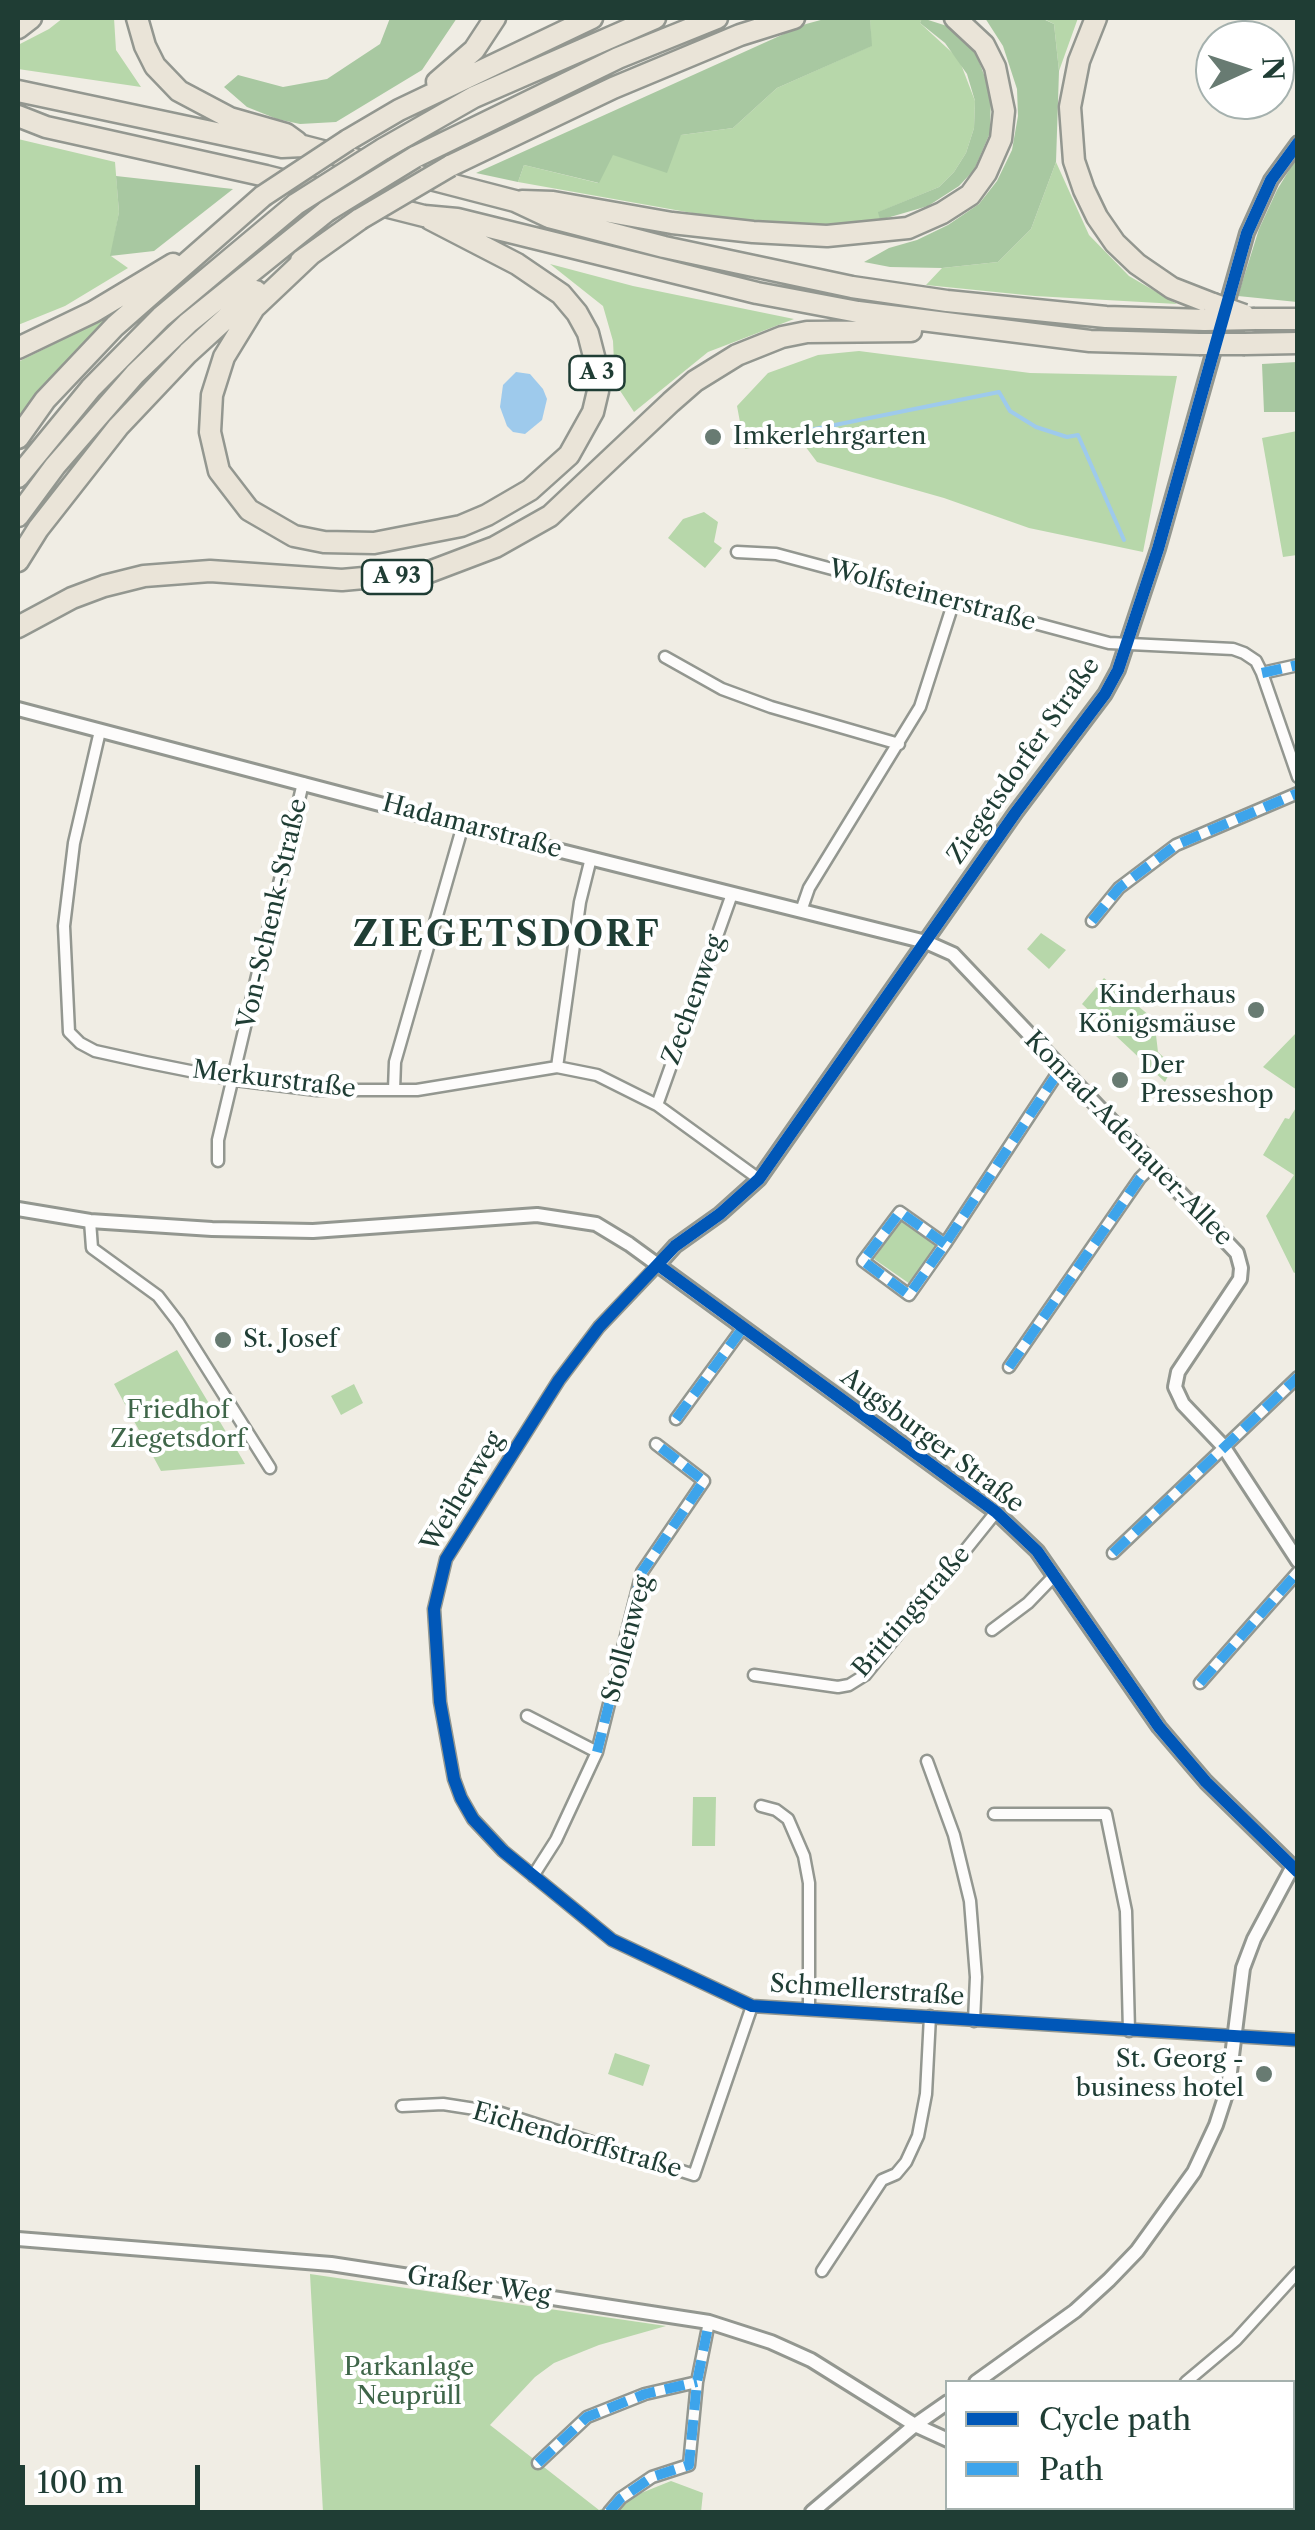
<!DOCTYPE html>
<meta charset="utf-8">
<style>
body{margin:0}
#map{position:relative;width:1315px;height:2530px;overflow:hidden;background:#f0ede4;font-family:"Libre Caslon Text",serif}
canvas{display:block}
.frame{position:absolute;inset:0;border:20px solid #1f3d34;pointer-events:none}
.legend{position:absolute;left:945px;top:2380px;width:350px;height:130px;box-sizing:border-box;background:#fff;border:2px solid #a5b1ae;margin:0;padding:12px 18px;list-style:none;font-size:30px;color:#1f3d34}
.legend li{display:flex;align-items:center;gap:20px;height:50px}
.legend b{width:50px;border:2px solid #a5b1ae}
.north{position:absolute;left:1195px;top:20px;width:100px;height:100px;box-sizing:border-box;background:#fff;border:2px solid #a5b1ae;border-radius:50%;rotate:87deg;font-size:28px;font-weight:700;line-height:40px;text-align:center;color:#1f3d34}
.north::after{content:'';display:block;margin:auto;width:35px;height:45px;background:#687b72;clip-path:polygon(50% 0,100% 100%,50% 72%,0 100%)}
.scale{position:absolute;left:20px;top:2465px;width:180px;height:45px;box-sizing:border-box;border:5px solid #1f3d34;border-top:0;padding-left:12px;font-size:30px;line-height:35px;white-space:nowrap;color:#1f3d34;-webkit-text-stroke:8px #fff;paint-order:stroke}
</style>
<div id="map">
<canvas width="1315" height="2530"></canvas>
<div class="frame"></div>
<ul class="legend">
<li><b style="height:12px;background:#0057b8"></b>Cycle path</li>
<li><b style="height:12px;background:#3da4eb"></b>Path</li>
</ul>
<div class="north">N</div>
<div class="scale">100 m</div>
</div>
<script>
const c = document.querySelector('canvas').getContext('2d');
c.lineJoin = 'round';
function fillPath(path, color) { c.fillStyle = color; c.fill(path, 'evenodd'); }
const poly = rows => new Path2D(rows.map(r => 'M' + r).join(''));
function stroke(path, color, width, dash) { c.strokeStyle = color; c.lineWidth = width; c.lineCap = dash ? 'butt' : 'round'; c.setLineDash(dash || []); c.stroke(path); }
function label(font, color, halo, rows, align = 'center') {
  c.font = font + ' "Libre Caslon Text",serif'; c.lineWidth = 8; c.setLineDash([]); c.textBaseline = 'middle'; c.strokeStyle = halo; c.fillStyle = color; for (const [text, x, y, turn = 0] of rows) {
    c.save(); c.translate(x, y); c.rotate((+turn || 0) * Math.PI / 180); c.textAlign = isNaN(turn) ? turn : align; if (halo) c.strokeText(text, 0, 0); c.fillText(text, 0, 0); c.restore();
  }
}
const green = poly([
 [63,18,114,18,116,50,141,87,18,69,18,45,49,29],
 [870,18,922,18,920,23,959,59,975,101,974,128,966,153,954,172,939,187,879,212,881,224,847,227,743,222,518,182,524,165,598,183,612,155,681,135,733,128,777,88,871,46],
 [1042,18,1078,18,1059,71,1054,24],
 [18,139,115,162,119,212,111,256,128,268,65,306,18,325],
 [1056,162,1089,235,1129,276,1177,304,1035,296,926,285,942,268,998,262,1031,229],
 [550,264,633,286,794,319,708,352,634,412,615,383,613,341,603,306],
 [106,318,18,420,18,362],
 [859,351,1030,373,1177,376,1143,552,1029,528,944,498,817,462,799,438,745,449,737,406,768,373,818,355],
 [1297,431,1297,555,1283,557,1262,438],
 [704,512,718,522,714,542,722,548,705,568,668,538,683,519],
 [1041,933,1066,950,1049,969,1027,949],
 [1104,978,1161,1025,1156,1035,1158,1052,1173,1066,1165,1082,1082,1004],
 [1297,1032,1297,1090,1263,1067],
 [1297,1106,1298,1271,1294,1273,1266,1216,1294,1175,1263,1155,1285,1118,1289,1119],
 [901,1221,936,1246,910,1284,874,1259],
 [177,1350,241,1457,245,1464,161,1471,114,1384],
 [354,1384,363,1403,341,1415,331,1396],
 [693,1797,716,1797,715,1846,692,1846],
 [615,2053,650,2065,643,2086,608,2074],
 [310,2274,666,2326,599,2345,554,2363,535,2377,490,2425,599,2510,671,2481,703,2493,701,2512,323,2512]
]);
const forest = poly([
 [390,18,457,18,422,70,336,122,300,124,277,119,247,107,224,87,238,75,283,87,327,79,380,44],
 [828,18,870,18,872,46,777,88,733,128,681,135,667,173,613,155,599,183,524,165,518,182,476,173,806,24],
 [922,18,947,26,963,36,975,51,991,93,990,133,974,170,959,186,928,206,880,220,878,212,939,187,954,172,966,153,974,128,975,101,967,74,945,43,920,23],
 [985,18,1041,18,1054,24,1059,71,1056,162,1031,229,998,262,942,268,890,267,864,262,889,248,917,240,948,225,979,204,997,181,1012,150,1018,116,1017,89,1003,46],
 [1297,157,1297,302,1238,296,1259,229,1277,190],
 [116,176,233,189,154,251,110,256,119,212],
 [1297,362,1297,412,1264,412,1262,364]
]);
const water = poly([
 [516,372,530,374,543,389,547,399,542,420,525,434,513,432,507,426,500,407,503,385]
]);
const stream = poly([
 [745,443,999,392,1010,411,1036,427,1067,437,1078,435,1124,540]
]);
const minor = poly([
 [737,552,776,554,1109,643,1233,649,1244,653,1256,661,1262,673,1298,777],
 [665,657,722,689,771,707,899,744],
 [1262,673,1298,665],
 [100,731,74,843,64,926,69,1032,80,1043,95,1051,145,1062,235,1080,317,1090,417,1090,557,1067,597,1075,657,1105,759,1179],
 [801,911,809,888,920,707,953,604],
 [1092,921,1119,888,1176,845,1298,793],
 [557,1067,580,902,591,858],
 [394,1090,395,1062,463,825],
 [657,1105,732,894],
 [218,1161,218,1140,303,783],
 [90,1221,92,1248,158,1296,178,1322,270,1468],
 [945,1244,900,1212,863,1261,909,1295,945,1244,1061,1068],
 [658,1265,599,1327,559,1380,446,1559,434,1609,440,1702,454,1779,461,1798,473,1819,503,1851,612,1940,752,2006,1298,2040],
 [1009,1367,1140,1178,1154,1164],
 [676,1419,742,1329],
 [1113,1553,1298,1377],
 [992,1630,1028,1603,1055,1575],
 [754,1675,838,1687,849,1685,865,1675,996,1512],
 [1200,1683,1298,1572],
 [527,1716,597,1752],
 [927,1761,954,1835,970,1901,976,1977,974,2021],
 [761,1806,776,1810,788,1819,804,1856,809,1883,809,2009],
 [994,1814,1106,1814,1126,1911,1129,2031],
 [533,1876,556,1840,597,1752,642,1572,704,1481,656,1444],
 [402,2106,443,2104,501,2113,694,2175,752,2006],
 [822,2271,882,2180,896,2174,906,2162,918,2136,926,2094,930,2016],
 [1186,2382,1236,2340,1298,2272],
 [1292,2462,1298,2458],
 [538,2463,587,2417,645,2394,697,2382],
 [609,2512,621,2498,652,2477,689,2465,697,2382,709,2322],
 [1000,2512,1002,2508],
 [1220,2512,1228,2508]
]);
const tertiary = poly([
 [18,709,509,838,926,942,953,954,1237,1253,1241,1268,1240,1279,1178,1372,1175,1387,1183,1404,1223,1446,1298,1561],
 [18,1209,90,1221,212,1229,313,1231,537,1215,596,1224,629,1244,996,1512,1037,1551,1159,1727,1206,1782,1298,1872],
 [658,1265,675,1246,720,1214,759,1179,1016,812,1105,694,1118,670,1158,549,1247,233,1271,180,1298,143],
 [18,2239,331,2264,709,2322,771,2342,811,2360,915,2425,948,2440],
 [976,2382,1075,2311,1109,2280,1137,2251,1194,2172,1216,2125,1228,2088,1243,1968,1254,1939,1292,1868],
 [1132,2508,1149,2512],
 [812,2512,915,2425,948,2402]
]);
const motorway = poly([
 [137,18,145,46,155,66,179,91,230,118,286,134,297,142],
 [1096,18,1079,61,1070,107,1074,161,1084,190,1097,217,1115,243,1137,264,1172,288,1213,304],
 [18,28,31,18],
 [437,82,474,50,495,18],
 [18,91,282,147,303,146,515,201,549,217,664,247,852,287,947,301,1106,317,1205,320],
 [18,116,46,127,266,176,424,216,457,219,757,293,858,312,1090,341,1199,344],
 [348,140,399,110,592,18],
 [383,149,474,97,655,18],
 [415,157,618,58,717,18],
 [450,166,613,88,740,35,794,18],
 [522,201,553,202,672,223,753,232,827,236,908,228,942,213,970,195,986,173,1001,139,1004,111,995,67,984,45,955,18],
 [311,254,254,308,224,357,212,395,210,432,219,471,249,510,294,536,324,542,374,543,461,526,487,515,530,490,569,455,593,412,598,391,597,368,588,333,577,313,561,294,517,264,430,219],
 [301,261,360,219],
 [1255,319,1298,319],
 [1245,344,1298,343],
 [18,348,93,312,173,264],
 [18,438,45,400,115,326,263,196],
 [18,477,91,388,161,317,296,204],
 [18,516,55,466,135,374,188,323,327,211],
 [18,561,38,529,118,427,188,353,256,291],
 [18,627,72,598,104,586,144,576,210,571,342,580,429,572,495,547,550,516,671,402,695,381,737,355,782,337,807,332,911,331]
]);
const motorwayBridge = poly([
 [263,196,348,140],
 [296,204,383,149],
 [327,211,415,157],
 [360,219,450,166],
 [1213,304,1244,315],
 [1205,320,1255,319],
 [1199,344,1245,344]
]);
const quiet = poly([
 [1262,673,1298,665],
 [1092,921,1119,888,1176,845,1298,793],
 [945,1244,900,1212,863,1261,909,1295,945,1244,1061,1068],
 [1009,1367,1140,1178,1154,1164],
 [676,1419,742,1329],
 [1113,1553,1298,1377],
 [1200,1683,1298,1572],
 [597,1752,642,1572,704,1481,656,1444],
 [538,2463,587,2417,645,2394,697,2382],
 [609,2512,621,2498,652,2477,689,2465,697,2382,709,2322]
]);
const cycleway = poly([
 [1298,143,1271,180,1247,233,1158,549,1118,670,1105,694,1016,812,759,1179,720,1214,675,1246,599,1327,559,1380,446,1559,434,1609,440,1702,454,1779,461,1798,473,1819,503,1851,612,1940,752,2006,1298,2040],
 [658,1265,996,1512,1037,1551,1159,1727,1206,1782,1298,1872]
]);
const markers = [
 [713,437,10,"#687b72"],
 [1256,1010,10,"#687b72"],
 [1120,1080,10,"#687b72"],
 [223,1340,10,"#687b72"],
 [1264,2074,10,"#687b72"]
];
const shields = [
 [597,373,55],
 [397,577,70]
];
const shieldNames = [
 ["A 3",597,373],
 ["A 93",397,577]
];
const poiNames = [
 ["Imkerlehrgarten",733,437],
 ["Kinderhaus",1236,996,"right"],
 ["Königsmäuse",1236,1025,"right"],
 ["Der",1140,1066],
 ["Presseshop",1140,1095],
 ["St. Josef",243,1340],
 ["St. Georg -",1244,2060,"right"],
 ["business hotel",1244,2089,"right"]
];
const streetNames = [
 ["Wolfsteinerstraße",932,596,15],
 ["Ziegetsdorfer Straße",1024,761,-55],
 ["Hadamarstraße",472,827,15],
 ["Von-Schenk-Straße",273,914,-77],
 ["Zechenweg",694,1000,-70],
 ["Merkurstraße",274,1080,7],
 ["Konrad-Adenauer-Allee",1128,1139,46],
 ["Augsburger Straße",932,1441,37],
 ["Weiherweg",463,1492,-59],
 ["Brittingstraße",912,1612,-49],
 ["Stollenweg",628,1639,-75],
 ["Schmellerstraße",867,1991,4],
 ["Eichendorffstraße",577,2141,16],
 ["Graßer Weg",479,2286,8]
];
const parkNames = [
 ["Friedhof",178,1411],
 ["Ziegetsdorf",178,1440],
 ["Parkanlage",409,2368],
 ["Neuprüll",409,2397]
];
const districtNames = [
 ["ZIEGETSDORF",507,936]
];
fillPath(green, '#b7d7aa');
fillPath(forest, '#a8c8a1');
fillPath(water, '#9ecaec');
stroke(stream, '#9ecaec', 4);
stroke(minor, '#939790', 15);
stroke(tertiary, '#939790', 18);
stroke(motorway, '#939790', 25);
stroke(minor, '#fdfcfb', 10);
stroke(tertiary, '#fdfcfb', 12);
stroke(motorway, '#eae4d8', 20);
stroke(motorwayBridge, '#939790', 25, []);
stroke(motorwayBridge, '#eae4d8', 20);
stroke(quiet, '#3da4eb', 10, [20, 10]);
stroke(cycleway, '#0057b8', 12);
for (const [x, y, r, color] of markers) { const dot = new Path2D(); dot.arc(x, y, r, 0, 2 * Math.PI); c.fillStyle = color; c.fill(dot); stroke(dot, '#fff', 4); }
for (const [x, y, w] of shields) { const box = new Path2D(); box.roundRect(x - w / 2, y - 17, w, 34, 8); c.fillStyle = '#fff'; c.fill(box); stroke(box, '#1f3d34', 2.5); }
label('bold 22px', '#1f3d34', null, shieldNames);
label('25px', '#1f3d34', '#fff', poiNames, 'left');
label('25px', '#1f3d34', '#fff', streetNames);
label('25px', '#3f6649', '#fff', parkNames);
c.letterSpacing = '2.5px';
label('bold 35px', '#1f3d34', '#fff', districtNames);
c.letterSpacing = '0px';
</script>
